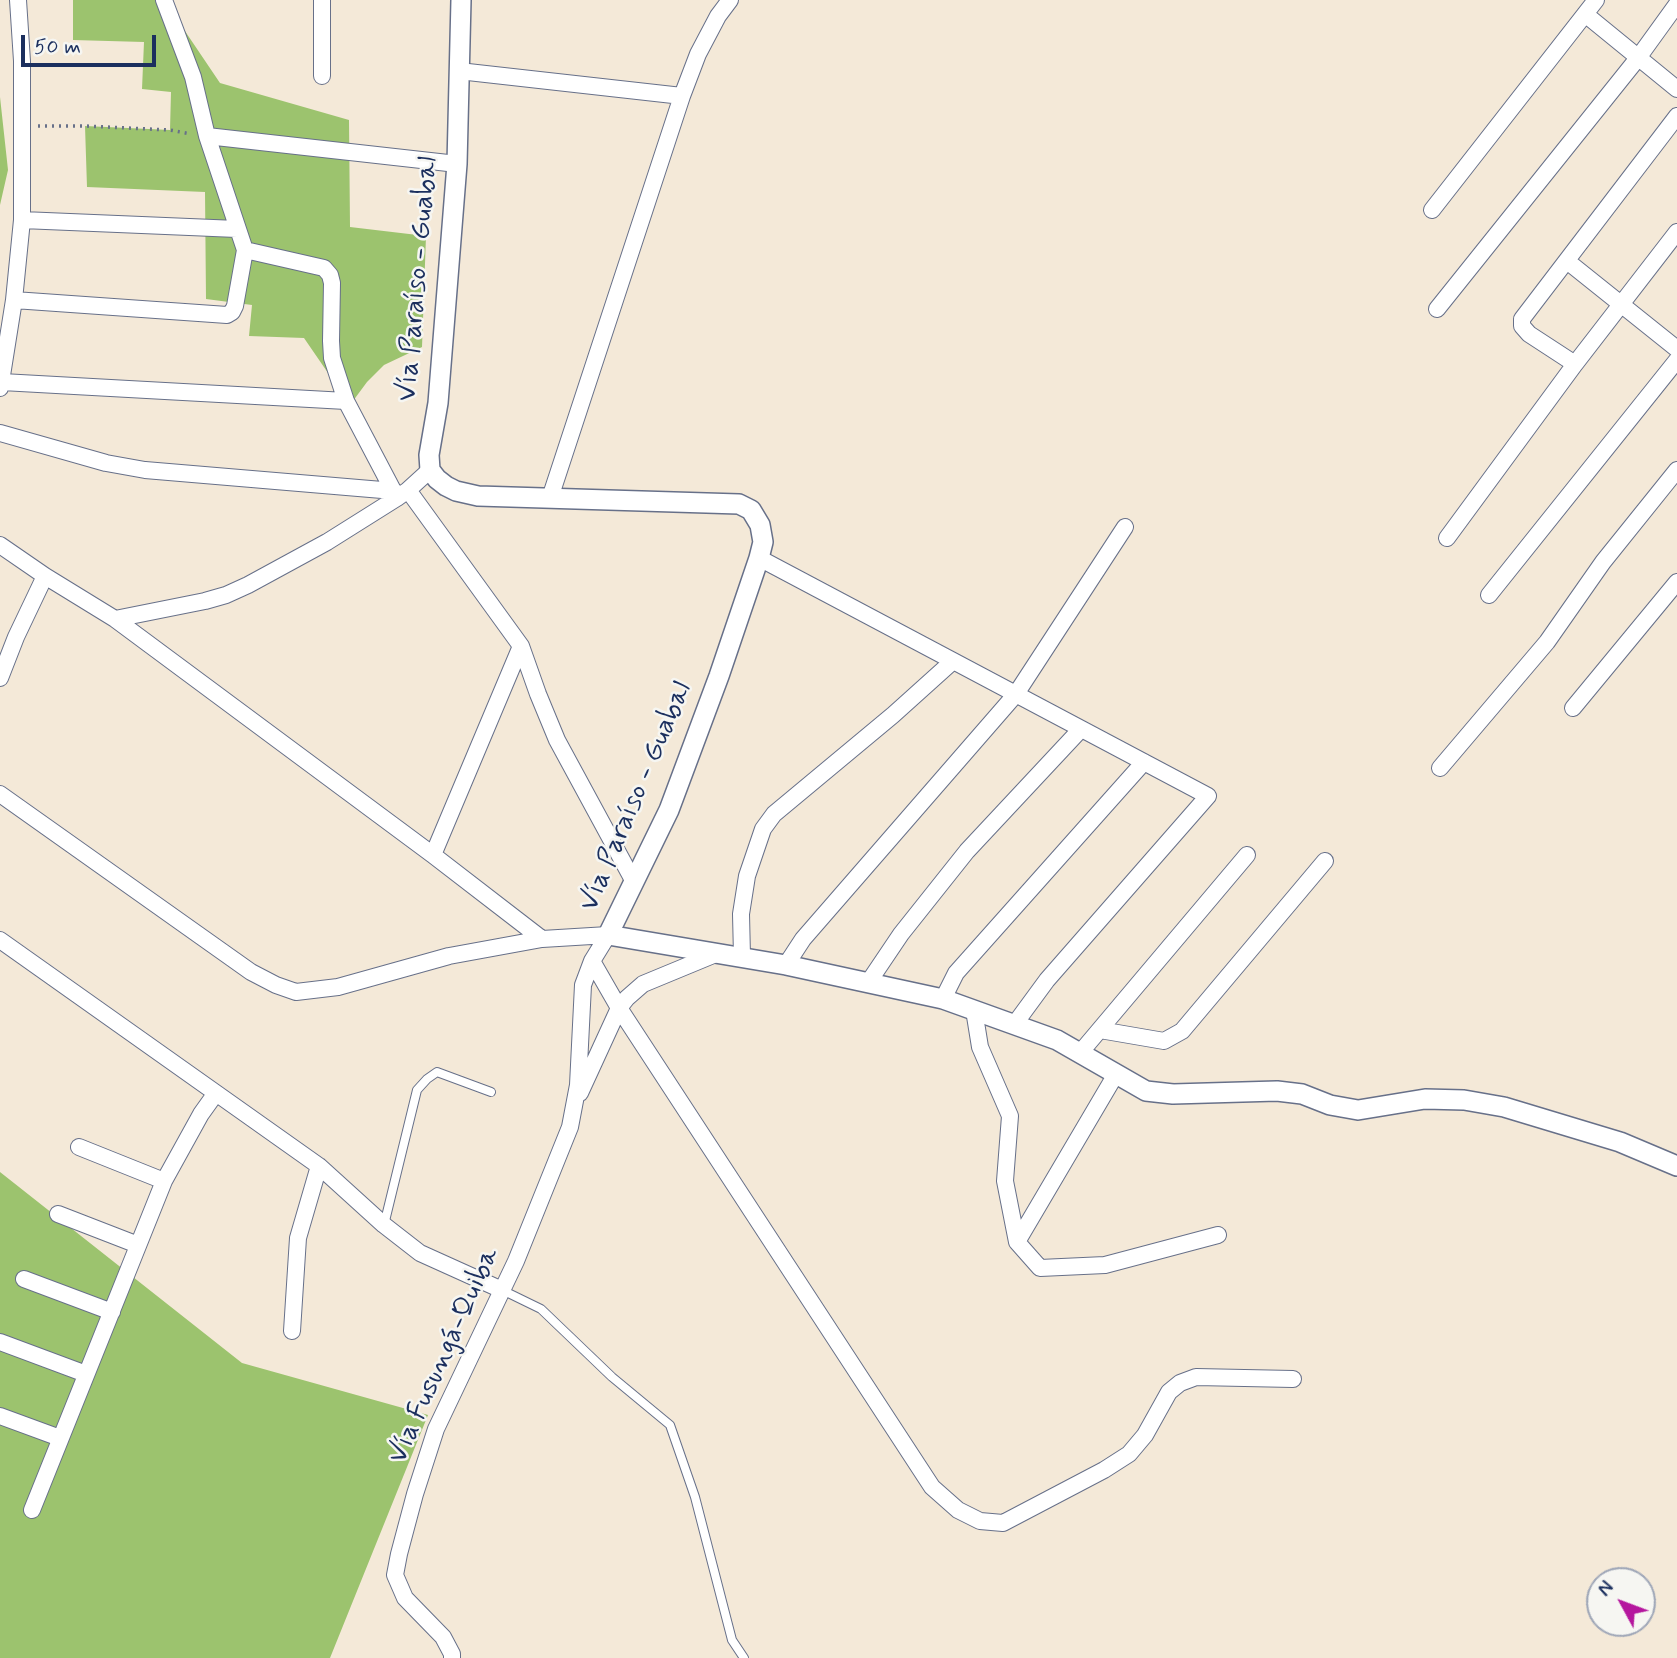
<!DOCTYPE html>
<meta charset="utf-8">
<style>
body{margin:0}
#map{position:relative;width:1677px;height:1658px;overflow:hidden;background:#f4e9d8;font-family:Mynerve,sans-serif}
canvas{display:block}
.north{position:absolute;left:1586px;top:1567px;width:70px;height:70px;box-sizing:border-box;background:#f6f6f2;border:2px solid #9ea6b7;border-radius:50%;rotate:311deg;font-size:19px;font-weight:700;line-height:28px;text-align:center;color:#1b2f5e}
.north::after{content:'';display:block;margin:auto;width:24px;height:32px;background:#b5179e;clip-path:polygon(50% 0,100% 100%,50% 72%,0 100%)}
.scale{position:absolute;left:21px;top:35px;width:135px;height:32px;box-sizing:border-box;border:4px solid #1b2f5e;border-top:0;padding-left:9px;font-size:21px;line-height:24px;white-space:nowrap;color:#1b2f5e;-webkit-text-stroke:5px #f6f6f2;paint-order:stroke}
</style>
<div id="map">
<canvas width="1677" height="1658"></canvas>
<div class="north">N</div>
<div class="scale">50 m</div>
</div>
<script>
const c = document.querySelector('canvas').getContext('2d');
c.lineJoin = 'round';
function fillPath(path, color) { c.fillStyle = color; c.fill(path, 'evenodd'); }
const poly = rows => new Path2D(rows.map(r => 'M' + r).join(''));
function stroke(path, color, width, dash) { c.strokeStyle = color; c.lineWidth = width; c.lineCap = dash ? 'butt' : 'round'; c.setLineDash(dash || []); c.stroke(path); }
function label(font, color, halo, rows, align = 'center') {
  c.font = font + ' Mynerve,sans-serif'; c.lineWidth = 5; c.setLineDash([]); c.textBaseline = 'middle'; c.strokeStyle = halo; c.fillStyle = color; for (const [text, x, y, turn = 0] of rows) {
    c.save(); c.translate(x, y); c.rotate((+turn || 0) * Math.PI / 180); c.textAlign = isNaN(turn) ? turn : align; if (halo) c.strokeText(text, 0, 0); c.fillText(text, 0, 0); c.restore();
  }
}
const green = poly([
 [73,0,164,0,220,83,349,120,350,227,426,236,422,347,384,365,367,382,350,405,304,338,249,336,252,305,206,299,205,192,87,187,85,126,170,130,171,92,142,89,144,42,73,40],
 [0,97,8,170,0,205],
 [0,1172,242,1363,428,1415,330,1658,0,1658]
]);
const path = poly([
 [38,126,85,126,170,130,191,134]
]);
const service = poly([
 [384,1225,417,1090,427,1079,437,1072,491,1092],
 [502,1290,541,1309,612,1377,670,1425,695,1497,732,1640,744,1658]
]);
const minor = poly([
 [164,0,193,77,207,136,245,250,324,268,330,275,332,283,331,341,332,358,346,401,397,498],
 [1585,14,1677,89],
 [459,71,682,96],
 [322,76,322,0],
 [207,136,457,164],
 [1432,210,1596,0],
 [22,220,237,229],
 [1567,261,1677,349],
 [14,300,227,315,232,312,235,306,245,250],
 [1437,309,1638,58,1677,4],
 [1575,364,1529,334,1522,326,1522,319,1677,116],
 [2,382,346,401],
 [0,388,14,300,22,220,22,61,18,0],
 [0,433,106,463,145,470,394,491],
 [408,490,521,646,538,694,557,740,634,882],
 [550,498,682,96,698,54,718,16,730,0],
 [1447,538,1575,364,1677,232],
 [0,545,45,576,115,619,433,855,542,939],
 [759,558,1208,796,1047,980,1014,1025],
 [1489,595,1677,360],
 [115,619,205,601,226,595,248,585,327,542,397,498,408,490,430,470],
 [0,678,16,637,45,576],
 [1573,708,1677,582],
 [1440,768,1547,642,1603,562,1677,470],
 [0,794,251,972,276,985,296,992,338,987,449,956,542,939,608,935],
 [433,855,521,646],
 [0,940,319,1166,384,1225,420,1253,502,1290],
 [742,956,741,914,747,876,763,829,774,814,893,715,953,661],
 [592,961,619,1008,932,1487,958,1510,980,1521,1003,1523,1104,1470,1129,1454,1145,1435,1169,1392,1180,1383,1196,1377,1293,1379],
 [786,965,803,939,1016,694,1125,527],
 [868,983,901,934,967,851,1081,729],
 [943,999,956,973,1144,762],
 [974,1010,980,1047,1010,1116,1005,1181,1017,1242,1040,1268,1105,1265,1218,1235],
 [1100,1030,1164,1041,1182,1031,1325,861],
 [1080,1053,1247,855],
 [580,1093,619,1008,627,998,643,984,718,953],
 [79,1147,164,1181],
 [58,1214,138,1245],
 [1017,1242,1116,1074],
 [24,1279,112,1312],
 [292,1331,298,1238,319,1166],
 [0,1342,86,1374],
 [0,1416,60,1438],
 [32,1510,164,1181,201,1114,216,1093],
 [452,1658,452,1654,443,1637,405,1598,395,1575,399,1554,415,1494,436,1429,516,1261,570,1127,578,1085,583,985,592,961,608,935]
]);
const tertiary = poly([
 [461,0,457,164,438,403,429,455,430,470,437,479,446,486,456,491,478,496,739,504,751,510,760,525,763,542,759,558,719,676,669,810,608,935,786,965,943,999,1057,1040,1146,1091,1173,1094,1277,1091,1302,1094,1330,1105,1358,1110,1425,1099,1464,1100,1504,1107,1620,1142,1677,1166]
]);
const streetNames = [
 ["Vía Paraíso - Guabal",419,279,-85],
 ["Vía Paraíso - Guabal",637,797,-67],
 ["Vía Fusungá-Quiba",445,1356,-66]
];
fillPath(green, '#9cc36e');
stroke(service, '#677089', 10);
stroke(minor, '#677089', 18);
stroke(tertiary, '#677089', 22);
stroke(path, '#677089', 3.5, [2, 5]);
stroke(service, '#fff', 8);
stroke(minor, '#fff', 16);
stroke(tertiary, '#fff', 19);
label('28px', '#1b2f5e', '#f6f6f2', streetNames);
</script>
